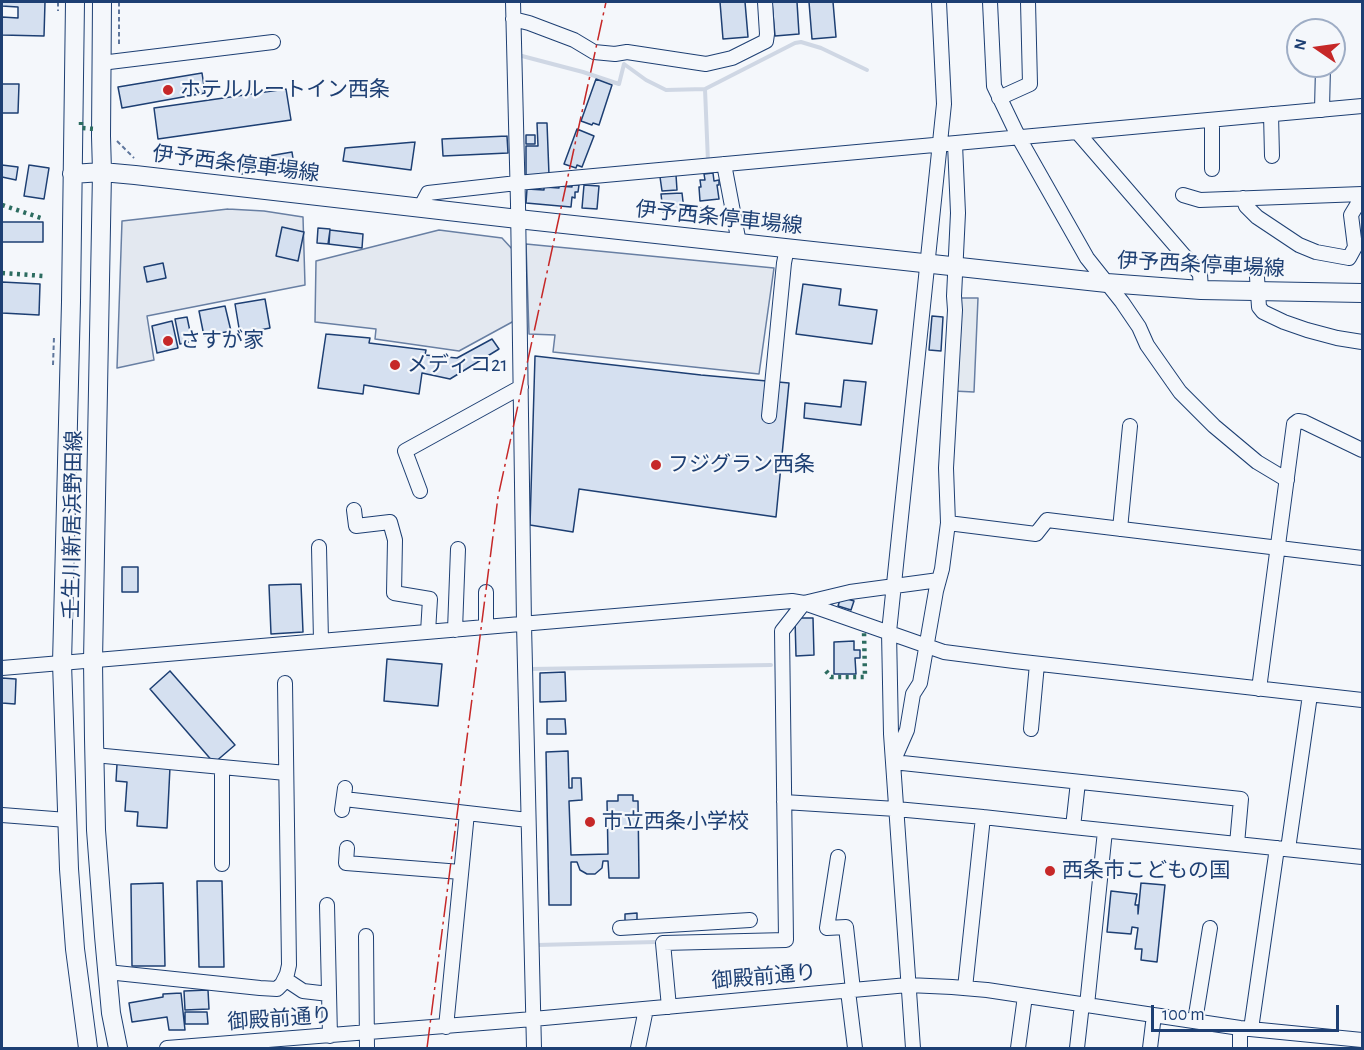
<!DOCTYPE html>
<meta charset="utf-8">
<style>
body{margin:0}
#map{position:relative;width:1364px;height:1050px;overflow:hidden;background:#f4f7fb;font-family:"Alegreya Sans",sans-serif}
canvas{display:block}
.frame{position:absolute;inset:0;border:3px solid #1d3f73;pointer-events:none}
.north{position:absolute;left:1286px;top:18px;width:60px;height:60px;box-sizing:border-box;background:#f4f7fb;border:2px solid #9eadc5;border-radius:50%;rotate:283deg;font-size:16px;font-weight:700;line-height:24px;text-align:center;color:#1d3f73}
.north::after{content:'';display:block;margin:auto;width:21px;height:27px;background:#c62828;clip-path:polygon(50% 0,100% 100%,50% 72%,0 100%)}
.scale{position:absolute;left:1151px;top:1005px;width:188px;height:27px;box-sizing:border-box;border:3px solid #1d3f73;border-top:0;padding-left:8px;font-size:18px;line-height:21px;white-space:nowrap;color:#1d3f73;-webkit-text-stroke:4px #f4f7fb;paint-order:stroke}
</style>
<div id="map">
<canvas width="1364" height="1050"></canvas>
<div class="frame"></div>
<div class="north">N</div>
<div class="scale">100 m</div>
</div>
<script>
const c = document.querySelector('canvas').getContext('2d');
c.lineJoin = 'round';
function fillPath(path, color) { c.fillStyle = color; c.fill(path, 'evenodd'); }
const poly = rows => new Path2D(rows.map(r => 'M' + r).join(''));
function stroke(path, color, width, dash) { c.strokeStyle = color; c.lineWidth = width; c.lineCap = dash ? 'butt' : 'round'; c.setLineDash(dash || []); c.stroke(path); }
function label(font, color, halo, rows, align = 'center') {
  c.font = font + ' "Alegreya Sans","Noto Sans JP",sans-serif'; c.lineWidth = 4.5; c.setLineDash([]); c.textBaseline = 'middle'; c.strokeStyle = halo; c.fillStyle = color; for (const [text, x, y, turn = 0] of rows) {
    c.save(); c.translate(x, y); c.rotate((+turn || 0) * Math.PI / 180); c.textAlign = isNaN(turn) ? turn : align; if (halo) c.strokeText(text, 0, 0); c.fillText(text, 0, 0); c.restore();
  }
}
const green = poly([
 [957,298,978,298,974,392,953,391,957,298]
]);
const parking = poly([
 [228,209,264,211,303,217,305,285,147,316,154,360,117,368,122,221,228,209],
 [439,230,502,238,513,250,514,321,459,351,375,339,376,329,315,322,316,261,439,230],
 [526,244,774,268,759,374,553,352,555,335,529,334,526,244]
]);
const stream = poly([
 [522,56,583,72,619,84,624,64,646,80,666,90,705,89,795,43,801,42,821,48,867,70],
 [705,89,708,162],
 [531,670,531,669,771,665],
 [537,942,537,945,656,942]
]);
const building = poly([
 [2,2,45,2,44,36,2,35,2,17,18,18,18,7,2,6,2,2],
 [720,2,745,2,748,37,723,39,720,2],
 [772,2,797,2,799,34,775,36,772,2],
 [809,2,833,2,836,37,812,39,809,2],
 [202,73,205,93,122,108,118,87,202,73],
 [596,79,612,85,599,125,593,123,592,125,581,121,596,79],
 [2,84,19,84,18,113,2,113,2,84],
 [286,89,291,120,158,139,154,108,286,89],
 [537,123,547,123,549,175,526,176,526,146,538,146,537,123],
 [577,129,594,136,582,167,577,165,576,168,564,164,577,129],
 [526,135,535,135,535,144,526,144,526,135],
 [507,136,508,153,443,156,442,139,507,136],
 [415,142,411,170,343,161,345,148,415,142],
 [292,152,294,165,242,174,240,161,292,152],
 [2,165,18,167,16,180,2,177,2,165],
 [29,165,49,168,44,199,24,196,29,165],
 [713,173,714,181,719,180,719,185,717,185,719,199,700,201,699,187,701,187,700,180,705,180,704,174,713,173],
 [676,175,677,190,662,191,660,177,676,175],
 [572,185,579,185,578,192,575,192,575,198,572,197,571,207,526,203,527,189,544,190,544,187,559,188,559,186,572,187,572,185],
 [584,185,599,186,597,209,582,208,584,185],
 [682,193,684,210,663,212,661,194,682,193],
 [711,207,712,219,702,220,701,208,711,207],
 [2,222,43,222,43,242,2,242,2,222],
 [282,227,304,232,298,261,276,256,282,227],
 [318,228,330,229,329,244,317,243,318,228],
 [330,230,363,234,362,248,328,244,330,230],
 [163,263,166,278,147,282,144,267,163,263],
 [2,282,40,284,39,315,2,313,2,282],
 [803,284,841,289,839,305,877,310,872,344,796,334,803,284],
 [265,299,270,328,240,334,235,304,265,299],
 [225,306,231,331,204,336,199,311,225,306],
 [932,316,943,317,941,351,929,350,932,316],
 [187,317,192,341,180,344,175,319,187,317],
 [172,321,178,348,157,353,152,326,172,321],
 [326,334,370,338,369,343,426,350,425,355,457,358,492,339,499,349,450,379,422,373,419,394,364,385,363,394,318,388,326,334],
 [535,356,701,375,789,383,776,517,579,489,573,532,530,525,535,356],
 [844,380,866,382,861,425,804,418,805,403,841,407,844,380],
 [122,567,138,567,138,592,122,592,122,567],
 [301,584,303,632,271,634,269,585,301,584],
 [841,597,854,601,851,610,838,606,841,597],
 [795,618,813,618,814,655,796,656,795,618],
 [854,641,854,650,860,650,860,658,855,658,856,674,834,674,834,642,854,641],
 [387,659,442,664,438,706,384,701,387,659],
 [170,671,235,745,214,763,150,689,170,671],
 [565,672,566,701,540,702,540,673,565,672],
 [2,678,16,679,15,704,2,703,2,678],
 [547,719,565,719,566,734,547,734,547,719],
 [568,751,569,788,572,788,572,778,581,778,582,800,569,801,571,855,608,854,607,801,618,801,618,795,633,795,633,801,638,801,639,878,609,878,608,861,603,861,602,868,595,874,587,874,580,870,577,862,571,862,571,905,549,905,546,752,568,751],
 [117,764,170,767,167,828,137,826,138,812,125,811,127,782,116,781,117,764],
 [197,881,222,881,224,967,199,967,197,881],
 [163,883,165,966,132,966,131,884,163,883],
 [1141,883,1165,885,1157,962,1141,960,1142,949,1135,949,1138,928,1132,927,1131,934,1107,932,1111,891,1137,894,1135,905,1138,905,1138,914,1141,883],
 [637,913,637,921,625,921,625,914,637,913],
 [208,990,209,1009,185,1010,184,991,208,990],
 [181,993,185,1030,169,1030,167,1017,132,1022,129,1003,163,997,163,994,181,993],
 [185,1012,207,1012,208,1024,185,1024,185,1012]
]);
const path = poly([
 [58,2,58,11],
 [119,2,119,47],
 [117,141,134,158],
 [53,365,54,337]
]);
const minor = poly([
 [513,2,518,204,524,624,534,1048],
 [990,2,994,86,1019,138,1087,258,1122,302,1139,327,1147,345,1180,392,1214,426,1257,462,1287,480],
 [513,19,529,23,574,40,594,52,615,54,627,52,706,64,732,58,766,41,767,34,765,2],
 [101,63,273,42],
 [999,98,1030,84,1028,2],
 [1322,110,1323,66],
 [1271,114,1272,156],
 [1078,133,1200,274,1201,290],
 [955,144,958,213,954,296,955,310,946,468,948,523,942,569,936,591,920,683,913,694,907,730,893,762,1241,799,1237,844],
 [724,164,739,243],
 [1212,169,1212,120],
 [1183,195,1200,200,1362,194],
 [1243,198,1246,206,1257,217,1299,245,1316,252,1349,258,1355,247,1351,215,1357,205,1362,200],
 [420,208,428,193,517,183,1362,106],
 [1257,277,1259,307,1263,312,1284,322,1307,330,1337,338,1362,342],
 [769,416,784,263,787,248],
 [420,491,405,451,521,387],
 [354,510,356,526,390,522,395,540,394,593,430,599,428,632],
 [948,523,1036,534,1047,520,1362,558],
 [1120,529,1130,426],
 [319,547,321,641],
 [486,627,486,592],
 [455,630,458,549],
 [2,668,792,601,804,603,944,652,1014,661,1362,700],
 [1259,689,1294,424,1298,421,1304,422,1362,450],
 [1031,729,1037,664],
 [94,755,286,773],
 [344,799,467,813],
 [784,802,896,809,983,817,1073,827,1362,857],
 [342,810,345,788],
 [2,815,67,820],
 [1073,827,1078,782],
 [347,848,346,863,461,872],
 [1288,849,1310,695],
 [838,857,827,928,846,927,853,990],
 [222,864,222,767],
 [327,905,330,1036],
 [620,928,750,920],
 [366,936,367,1048],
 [107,972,260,988,277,989,282,984,287,974,289,965,285,683],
 [285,979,303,991,329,994],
 [965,988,983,817],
 [848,991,855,1048],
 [1087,1005,1105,831],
 [669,1007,663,943,786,940,782,631,804,603,850,592,939,580],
 [1195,1021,1210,928],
 [446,1027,467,813,528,820],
 [1251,1029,1277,848],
 [167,1048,533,1019,908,985,952,987,987,990,1240,1028,1362,1040],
 [638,1048,646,1009],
 [913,1048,891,734,889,632,944,104,939,2],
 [1018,1048,1025,996],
 [1077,1048,1082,1004],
 [1150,1048,1154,1015],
 [1240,1048,1240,1028]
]);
const major = poly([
 [75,2,71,302,62,663,69,869,75,949,88,1048],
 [102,2,101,136,102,172,93,661,94,739,96,830,104,936,111,1013,118,1048],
 [72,174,102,172,135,175,518,219,1107,283,1201,290,1362,293]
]);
const hedge = poly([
 [81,122,81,128,95,129,95,127],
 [2,205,41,218],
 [2,273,44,276],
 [826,671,831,677,865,677,864,631]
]);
const power = poly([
 [427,1048,498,497,606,2]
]);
const markers = [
 [168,90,6,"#c62828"],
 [168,341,6,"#c62828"],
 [395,365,6,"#c62828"],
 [656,465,6,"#c62828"],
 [590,822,6,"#c62828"],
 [1050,871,6,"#c62828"]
];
const poiNames = [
 ["ホテルルートイン西条",180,90],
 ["さすが家",180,341],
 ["メディコ21",407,365],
 ["フジグラン西条",668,465],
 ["市立西条小学校",602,822],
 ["西条市こどもの国",1062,871]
];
const streetNames = [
 ["伊予西条停車場線",236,164,7],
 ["伊予西条停車場線",719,218,6],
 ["伊予西条停車場線",1201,265,3],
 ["壬生川新居浜野田線",73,525,-89],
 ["御殿前通り",764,977,-5],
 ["御殿前通り",280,1019,-4]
];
fillPath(green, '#e3e9f0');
stroke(green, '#687fa3', 1.5);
fillPath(parking, '#e3e8f0');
stroke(parking, '#687fa3', 1.5);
stroke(stream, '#cfd7e4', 4);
fillPath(building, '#d5e0f0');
stroke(building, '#1d3f73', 1.5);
stroke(minor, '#1d3f73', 16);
stroke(major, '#1d3f73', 20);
stroke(path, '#5e769c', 2, [4.5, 3]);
stroke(minor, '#f4f7fb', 14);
stroke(major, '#f4f7fb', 18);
stroke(hedge, '#2c6c60', 4.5, [3, 4.5]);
stroke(power, '#c62828', 1.5, [21, 4.5, 3, 4.5]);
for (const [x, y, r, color] of markers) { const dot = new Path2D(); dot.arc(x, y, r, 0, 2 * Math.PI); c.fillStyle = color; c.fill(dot); stroke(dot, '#f4f7fb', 2); }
label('21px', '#1d3f73', '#f4f7fb', poiNames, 'left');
label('21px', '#1d3f73', '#f4f7fb', streetNames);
</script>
